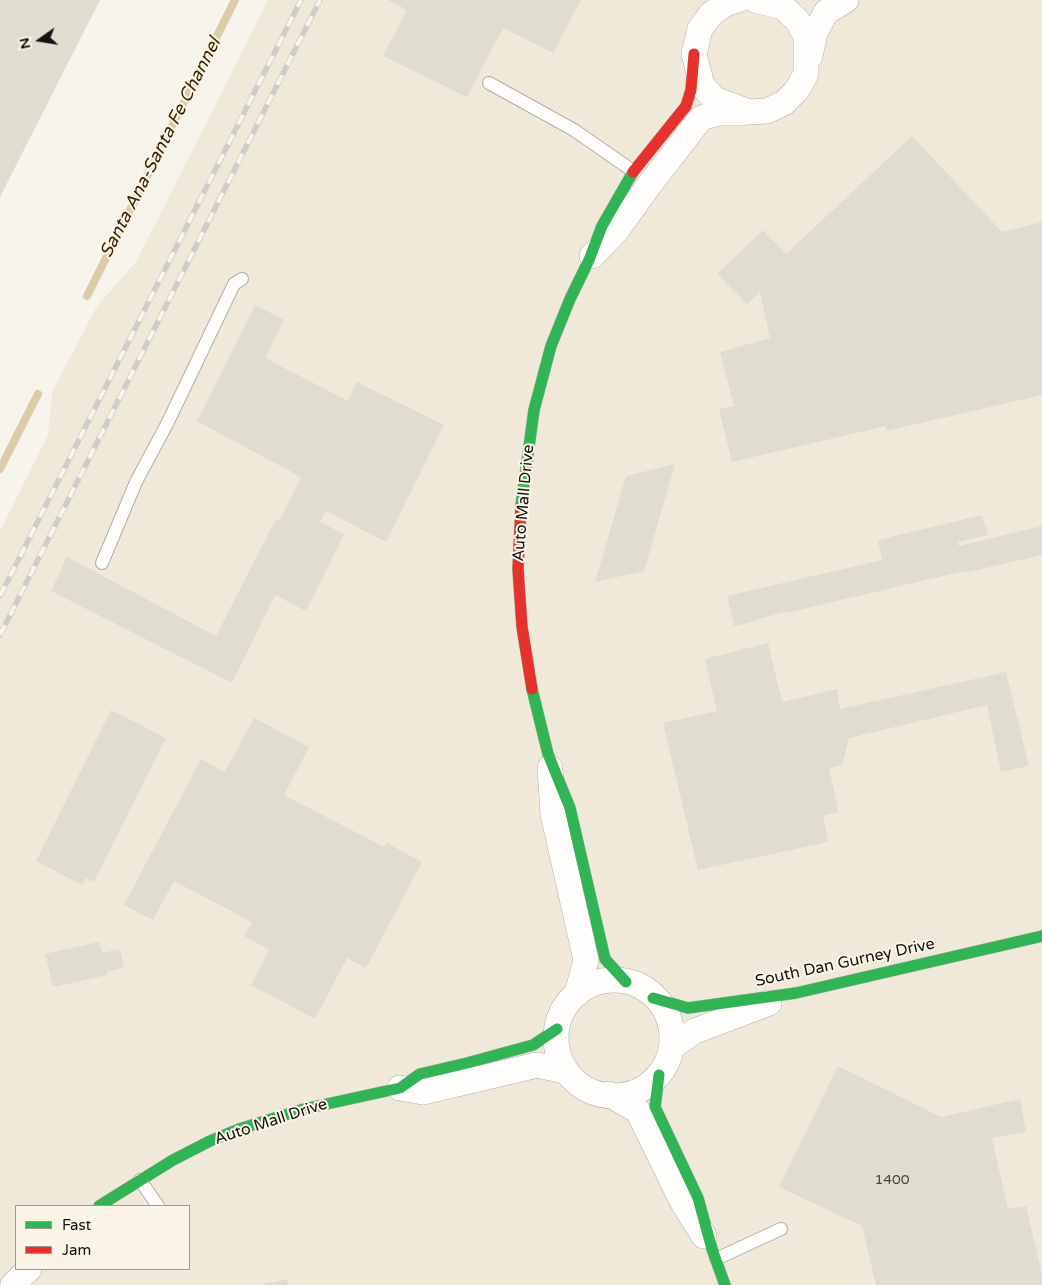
<!DOCTYPE html>
<style>
body{margin:0}
#map{position:relative;width:1042px;height:1285px;overflow:hidden;background:#f7f4ec;font-family:"Varela Round",sans-serif}
canvas{display:block}
.legend{position:absolute;left:15px;top:1205px;width:175px;height:65px;box-sizing:border-box;background:#fbf5e8;border:1px solid #9f9a91;margin:0;padding:6px 9px;list-style:none;font-size:15px;color:#14120e}
.legend li{display:flex;align-items:center;gap:10px;height:25px}
.legend b{width:25px;border:1px solid #9f9a91}
.north{position:absolute;left:15px;top:15px;width:50px;height:50px;-webkit-text-stroke:4px #fbf5e8;paint-order:stroke;rotate:257deg;font-size:14px;font-weight:700;line-height:20px;text-align:center;color:#14120e}
.north::after{content:'';display:block;margin:auto;width:18px;height:22px;background:#14120e;clip-path:polygon(50% 0,100% 100%,50% 72%,0 100%)}
</style>
<div id="map">
<canvas width="1042" height="1285"></canvas>
<ul class="legend">
<li><b style="height:6px;background:#30b455"></b>Fast</li>
<li><b style="height:6px;background:#e5322d"></b>Jam</li>
</ul>
<div class="north">N</div>
</div>
<script>
const c = document.querySelector('canvas').getContext('2d');
c.lineJoin = 'round';
function fillPath(path, color) { c.fillStyle = color; c.fill(path, 'evenodd'); }
const poly = rows => new Path2D(rows.map(r => 'M' + r).join(''));
function stroke(path, color, width, dash) { c.strokeStyle = color; c.lineWidth = width; c.lineCap = dash ? 'butt' : 'round'; c.setLineDash(dash || []); c.stroke(path); }
function label(font, color, halo, rows, align = 'center') {
  c.font = font + ' "Varela Round",sans-serif'; c.lineWidth = 4; c.setLineDash([]); c.textBaseline = 'middle'; c.strokeStyle = halo; c.fillStyle = color; for (const [text, x, y, turn = 0] of rows) {
    c.save(); c.translate(x, y); c.rotate((+turn || 0) * Math.PI / 180); c.textAlign = isNaN(turn) ? turn : align; if (halo) c.strokeText(text, 0, 0); c.fillText(text, 0, 0); c.restore();
  }
}
const built = poly([
 [268,0,1042,0,1042,1285,0,1285,0,531,48,435,52,392,97,306,136,262],
 [16,1206,189,1206,189,1269,16,1269]
]);
const stream = poly([
 [87,296,235,0],
 [0,469,38,394]
]);
const building = poly([
 [0,0,100,0,0,197],
 [388,0,581,0,553,53,503,28,467,97,383,56,407,10],
 [912,136,1002,232,1042,222,1042,395,886,431,886,426,732,462,719,409,734,406,720,352,770,338,760,292,747,304,717,274,763,230,786,254],
 [255,305,284,320,265,358,348,401,357,382,444,425,386,542,326,511,320,522,344,534,306,611,275,595,232,683,51,591,67,557,216,636,276,519,279,521,301,477,197,421],
 [675,464,644,571,595,582,626,476],
 [982,515,988,535,958,542,959,546,1042,526,1042,555,964,573,964,571,786,613,786,612,757,619,757,621,734,626,727,596,882,560,878,540],
 [768,643,782,702,837,689,840,709,1006,672,1029,766,1001,772,987,705,849,738,842,765,829,768,839,812,823,816,828,842,698,870,663,723,717,711,705,659],
 [111,710,166,738,94,882,86,878,82,885,36,861],
 [254,718,309,747,284,795,384,847,387,843,422,862,366,968,347,958,315,1019,251,985,269,950,244,936,252,922,174,881,153,920,124,905,201,759,225,772],
 [99,942,102,953,120,949,124,967,106,972,107,975,53,987,45,954],
 [838,1066,941,1117,1020,1099,1026,1132,992,1138,1008,1209,1026,1206,1042,1274,1042,1285,876,1285,862,1226,779,1187],
 [287,1279,288,1285,265,1285,265,1284]
]);
const lane = poly([
 [489,83,574,130,633,171],
 [102,563,136,482,168,422,234,284,242,279],
 [140,1180,158,1206],
 [716,1259,781,1229]
]);
const street = poly([
 [738,0,727,3,711,14,700,29,694,54,702,85,714,99,749,112,767,111,784,103,797,90,806,74,806,36,797,20,783,7,755,0],
 [810,56,815,33,826,12,846,0],
 [592,256,617,230,650,184,701,118,719,113,742,113],
 [550,768,553,814,586,960,577,994],
 '556 1038a58 58 0 1 1 116 0a58 58 0 1 1-116 0Z',
 [671,1047,695,1031,769,1003],
 [400,1088,423,1092,537,1065,565,1071],
 [609,1094,638,1111,682,1201,704,1236],
 [13,1285,29,1269]
]);
const fast = poly([
 [521,506,534,410,551,346,570,299,589,260,602,226,633,172],
 [532,689,548,754,570,808,605,959,626,982],
 [653,998,688,1008,796,993,1042,936],
 [659,1075,655,1107,698,1198,712,1249,725,1285],
 [99,1206,173,1160,210,1141,239,1129,304,1109,400,1088,420,1074,467,1063,533,1045,557,1029]
]);
const jam = poly([
 [633,172,686,106,691,90,694,54],
 [521,506,518,569,522,627,532,689]
]);
const rail = poly([
 [0,596,301,0],
 [0,635,320,0]
]);
const numberNames = [
 ["1400",892,1180]
];
const streetNames = [
 ["Auto Mall Drive",524,503,-85],
 ["South Dan Gurney Drive",845,963,-12],
 ["Auto Mall Drive",271,1122,-18]
];
const waterNames = [
 ["Santa Ana-Santa Fe Channel",161,148,-63]
];
fillPath(built, '#f0e9da');
stroke(stream, '#dacbaa', 8);
fillPath(building, '#e0dccf');
stroke(lane, '#b1afa9', 14);
stroke(street, '#b1afa9', 26);
stroke(fast, '#b1afa9', 12);
stroke(jam, '#b1afa9', 12);
stroke(lane, '#fefdfc', 12);
stroke(street, '#fefdfc', 25);
stroke(fast, '#30b455', 11);
stroke(jam, '#e5322d', 11);
stroke(rail, '#cdcdcb', 5.5);
stroke(rail, '#fbf5e8', 4, [11]);
label('14px', '#494640', null, numberNames);
label('16px', '#14120e', '#fbf5e8', streetNames);
label('italic 18px', '#362601', '#fbf5e8', waterNames);
</script>
